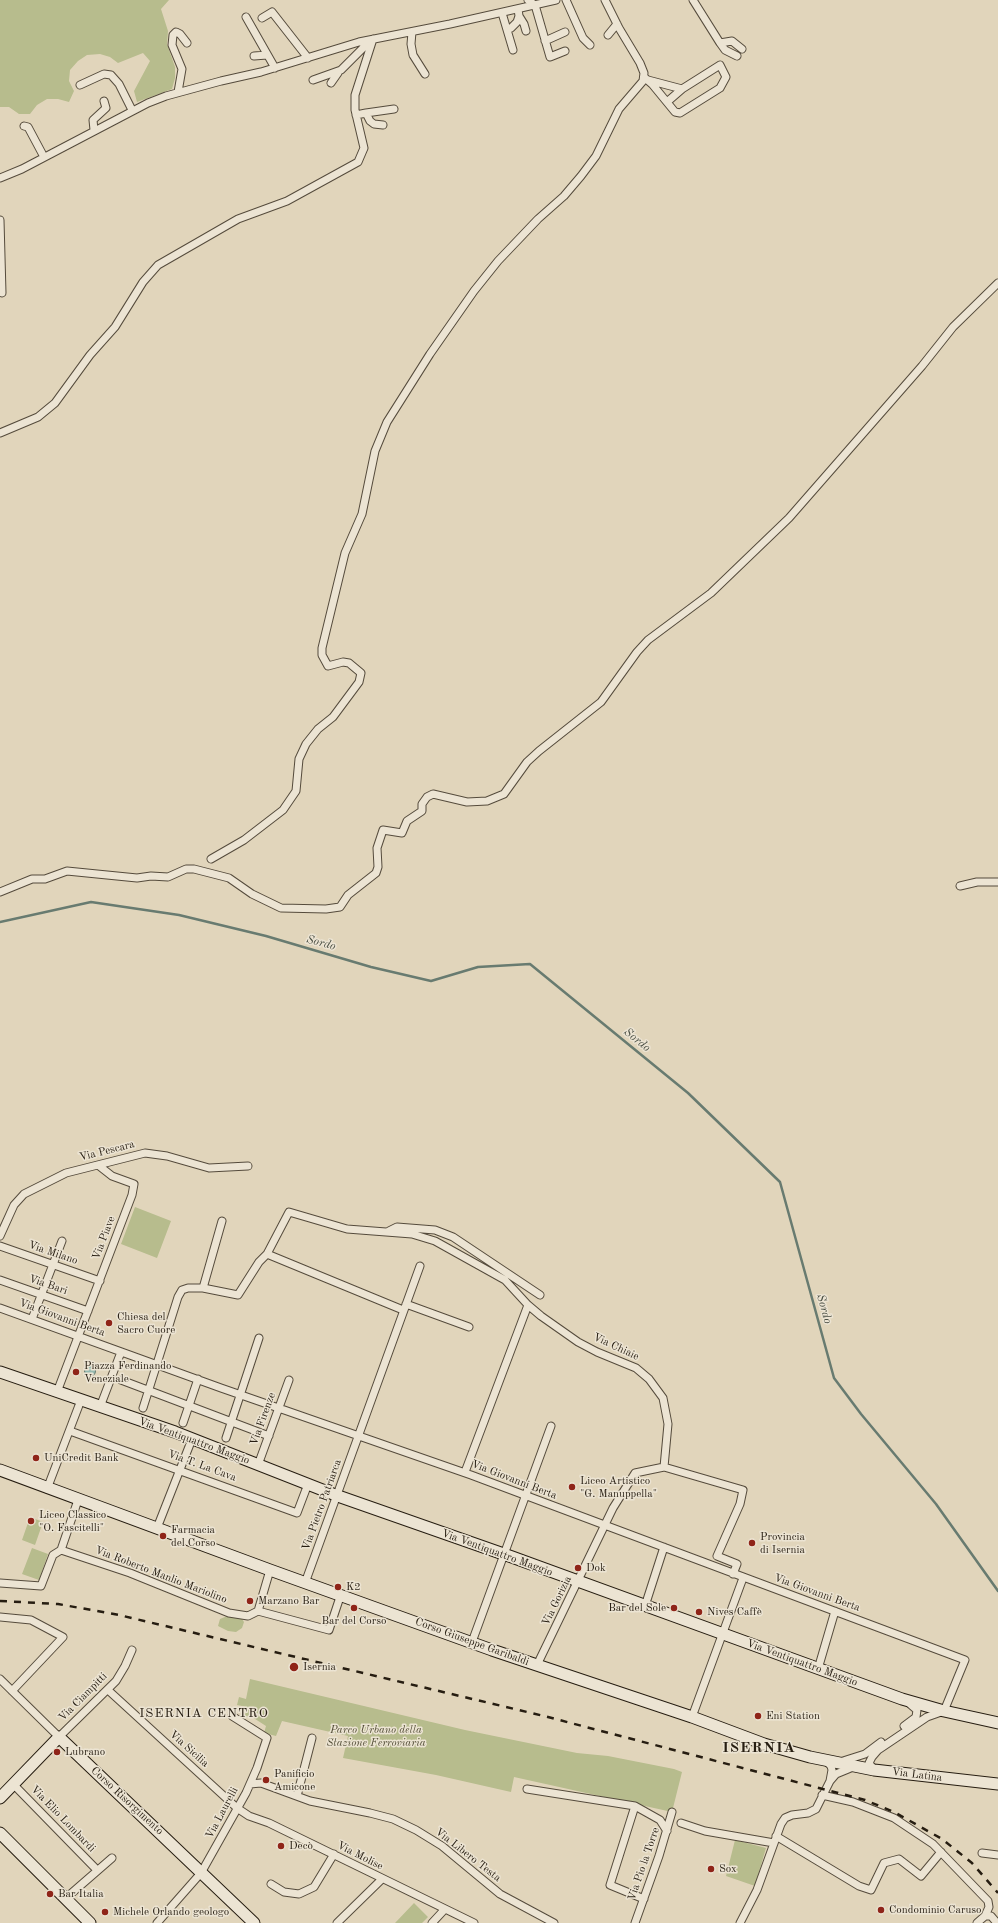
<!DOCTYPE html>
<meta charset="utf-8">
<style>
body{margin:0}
canvas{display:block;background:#e1d5bb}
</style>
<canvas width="998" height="1923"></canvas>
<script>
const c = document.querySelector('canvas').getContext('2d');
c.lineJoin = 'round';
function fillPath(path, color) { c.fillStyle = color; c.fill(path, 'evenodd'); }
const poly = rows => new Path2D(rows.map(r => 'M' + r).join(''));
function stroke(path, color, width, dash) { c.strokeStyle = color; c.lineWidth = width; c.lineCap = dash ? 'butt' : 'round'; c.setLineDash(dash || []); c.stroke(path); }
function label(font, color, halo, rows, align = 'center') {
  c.font = font + ' "Old Standard TT",serif'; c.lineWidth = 3; c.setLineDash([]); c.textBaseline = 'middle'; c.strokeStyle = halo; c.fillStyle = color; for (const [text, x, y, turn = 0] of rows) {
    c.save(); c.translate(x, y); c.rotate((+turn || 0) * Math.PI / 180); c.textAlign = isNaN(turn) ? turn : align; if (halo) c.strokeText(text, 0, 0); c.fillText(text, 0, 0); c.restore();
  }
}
const green = poly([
 [0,0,169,0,161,9,168,31,167,44,175,67,175,78,172,89,137,102,134,91,150,61,143,53,118,63,110,57,100,54,87,55,78,61,70,70,69,81,74,91,69,102,58,99,47,99,37,105,30,114,19,114,9,107,0,107],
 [135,1207,171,1221,157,1258,121,1244],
 [30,1517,43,1522,35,1545,22,1540],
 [32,1548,48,1554,39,1580,22,1574],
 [230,1615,242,1619,244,1622,242,1628,236,1632,228,1631,218,1626,220,1619],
 [250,1679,465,1730,577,1753,608,1756,674,1769,682,1772,672,1812,514,1777,511,1792,436,1775,343,1758,348,1736,282,1721,276,1736,264,1733,266,1726,252,1717,245,1716,247,1707,237,1705,239,1697,246,1699],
 [735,1840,766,1848,755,1886,726,1876],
 [414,1903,428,1917,422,1923,395,1923]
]);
const water = poly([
 '84.5 1371a5.5 5.5 0 1 1 11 0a5.5 5.5 0 1 1-11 0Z'
]);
const stream = poly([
 [0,922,91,902,179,915,266,936,371,967,431,981,478,967,530,964,688,1093,780,1182,834,1378,861,1414,936,1504,998,1591]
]);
const street = poly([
 [528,0,535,5,550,57,565,51],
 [566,0,583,38,590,45],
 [693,0,720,43,732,41,742,49],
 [518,9,519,16,524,24,526,31],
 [502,13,513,50],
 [246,17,275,68],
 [262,18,272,12,308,58],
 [511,28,517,22,519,16],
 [412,32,411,44,413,55,425,74],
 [608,35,617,24],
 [545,41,565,32],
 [720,43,725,50,737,56],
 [254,56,267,55],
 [644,77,652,84,675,112,680,113,720,88,726,77,720,65,682,89,648,80],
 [313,80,341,70,371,40],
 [331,83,338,73],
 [80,85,104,74,111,75,119,84,132,110],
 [178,92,182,69,172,45,173,35,176,32,180,34,187,43],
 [667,102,682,89],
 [366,113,394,109],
 [356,115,366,113,370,121,374,124,383,125],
 [24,126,28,127,44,157],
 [94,130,93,120,106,108,104,101],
 [0,178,22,169,148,103,166,96,221,81,261,72,359,42,450,24,556,0],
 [0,220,2,293],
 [0,433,38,417,55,403,90,355,115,327,143,282,158,265,238,219,287,201,358,162,364,148,355,110,355,95,373,39],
 [211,859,244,840,283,810,296,791,299,759,306,744,318,729,333,717,359,682,361,673,349,663,343,662,328,666,322,655,322,648,345,553,362,514,375,451,387,422,430,354,474,291,498,261,538,219,564,196,581,176,596,156,619,109,643,81,644,73,640,63,619,28,605,0],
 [960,886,977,882,998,882],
 [0,892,32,879,45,879,67,871,137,878,151,876,168,877,186,869,194,869,229,878,252,894,281,908,326,909,340,907,348,895,376,873,378,867,377,848,383,830,402,833,407,821,422,811,422,804,427,797,433,794,467,802,487,801,504,794,527,762,539,751,601,702,637,652,648,640,711,593,789,518,922,366,953,327,998,283],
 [389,1231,397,1227,435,1230,453,1237,540,1295],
 [0,1236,14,1205,24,1194,66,1173,145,1153,167,1156,209,1168,248,1166],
 [0,1246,100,1281],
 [267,1254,403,1310],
 [0,1280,88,1311],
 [203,1288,222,1221],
 [406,1304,469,1327],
 [0,1308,221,1388,471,1475,965,1660,944,1711,927,1717,878,1750,872,1757,869,1763,874,1770],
 [32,1319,62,1241],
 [121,1380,269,1436],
 [57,1392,132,1195,134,1184,112,1176,98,1165],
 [100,1407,121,1352],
 [143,1408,178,1297,182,1290,188,1288,203,1288,238,1295,259,1262,267,1254,289,1212,347,1229,412,1234,435,1241,505,1280,528,1305,541,1316,578,1342,597,1352,636,1368,649,1379,663,1398,668,1424,664,1467],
 [183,1423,198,1379],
 [70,1431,297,1513,308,1484],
 [226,1438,259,1338],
 [258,1465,289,1380],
 [465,1472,528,1305],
 [47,1489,81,1400],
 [157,1528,192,1439],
 [61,1550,130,1573,229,1613,248,1616,258,1611],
 [61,1550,78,1500],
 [270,1570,258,1611,329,1630,339,1600,342,1596],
 [0,1583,41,1586,53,1555,61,1550],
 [305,1583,420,1266],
 [645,1606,664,1547],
 [0,1617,31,1620,63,1637,12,1691],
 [472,1642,551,1426],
 [537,1665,613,1508,635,1473,664,1467,743,1490,740,1504,717,1556,737,1564,733,1574],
 [818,1669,835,1611],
 [0,1679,59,1737,116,1681,125,1666,132,1650],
 [108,1690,237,1808,249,1816,269,1823,474,1923],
 [692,1717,743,1578],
 [904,1726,916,1717,917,1710,910,1704],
 [826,1761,831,1766,832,1770,830,1781,836,1774,853,1767],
 [843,1761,865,1754,881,1742],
 [13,1784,97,1870],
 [250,1784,261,1783,310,1801,370,1813,393,1819,416,1830,442,1846,500,1894,554,1923],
 [527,1789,635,1806,660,1820,667,1831],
 [822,1795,853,1802,894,1818,933,1844,988,1901,989,1907,985,1916],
 [297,1796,312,1738],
 [635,1806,610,1885,644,1899],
 [681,1823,705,1831,774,1843],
 [776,1836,859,1886,871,1890,884,1863,899,1859,921,1876,941,1852],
 [982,1853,998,1855],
 [271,1884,284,1892,299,1894,314,1887,334,1854],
 [66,1898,112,1858],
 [157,1923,201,1873,246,1793,257,1768,267,1738,232,1716],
 [337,1923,382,1879],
 [432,1923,445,1909],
 [635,1923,659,1856,672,1812],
 [740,1923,757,1890,781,1824,785,1818,792,1815,808,1813,816,1809,830,1781],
 [977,1923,985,1916,991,1916,997,1923]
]);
const secondary = poly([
 [0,1372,175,1432,338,1496,512,1557,902,1699,944,1711,998,1723],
 [0,1470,270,1570,492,1650,692,1717,764,1744,810,1757,874,1770,998,1784],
 [0,1798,59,1737,254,1923],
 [0,1833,90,1923]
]);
const rail = poly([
 [0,1601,58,1604,119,1615,544,1716,865,1800,894,1812,942,1839,972,1863,998,1893]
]);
const markers = [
 [109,1323,4,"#8f2418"],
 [76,1372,4,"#8f2418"],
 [36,1458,4,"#8f2418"],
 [572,1487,4,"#8f2418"],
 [31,1521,4,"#8f2418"],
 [163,1536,4,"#8f2418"],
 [752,1543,4,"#8f2418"],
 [578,1568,4,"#8f2418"],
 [338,1587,4,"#8f2418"],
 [250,1601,4,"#8f2418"],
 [354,1608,4,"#8f2418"],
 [674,1608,4,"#8f2418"],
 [699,1612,4,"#8f2418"],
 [294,1667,5,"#8f2418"],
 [758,1716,4,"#8f2418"],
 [57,1752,4,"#8f2418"],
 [266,1780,4,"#8f2418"],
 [281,1846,4,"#8f2418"],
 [711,1869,4,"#8f2418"],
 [50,1894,4,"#8f2418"],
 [881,1910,4,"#8f2418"],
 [105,1912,4,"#8f2418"]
];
const streetNames = [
 ["Via Pescara",107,1151,-14],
 ["Via Piave",104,1238,-69],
 ["Via Milano",53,1253,19],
 ["Via Bari",48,1285,19],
 ["Via Giovanni Berta",62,1318,20],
 ["Via Chiaie",616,1347,25],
 ["Via Firenze",263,1419,-70],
 ["Via Ventiquattro Maggio",194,1441,20],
 ["Via T. La Cava",202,1466,20],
 ["Via Giovanni Berta",514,1480,21],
 ["Via Pietro Patriarca",322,1505,-70],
 ["Via Ventiquattro Maggio",497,1553,20],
 ["Via Roberto Manlio Mariolino",161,1575,21],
 ["Via Giovanni Berta",817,1593,20],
 ["Via Gorizia",557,1601,-64],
 ["Corso Giuseppe Garibaldi",472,1642,20],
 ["Via Ventiquattro Maggio",802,1663,20],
 ["Via Ciampitti",83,1697,-45],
 ["Via Sicilia",189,1749,42],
 ["Via Latina",917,1775,7],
 ["Corso Risorgimento",127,1801,43],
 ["Via Laurelli",222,1813,-62],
 ["Via Elio Lombardi",63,1819,46],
 ["Via Libero Testa",468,1855,38],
 ["Via Molise",360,1856,27],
 ["Via Pio la Torre",644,1864,-71]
];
const poiNames = [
 ["Chiesa del",117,1317],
 ["Sacro Cuore",117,1330],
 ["Piazza Ferdinando",84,1366],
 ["Veneziale",84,1379],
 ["UniCredit Bank",44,1458],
 ["Liceo Artistico",580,1481],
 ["\"G. Manuppella\"",580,1494],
 ["Liceo Classico",39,1515],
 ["\"O. Fascitelli\"",39,1528],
 ["Farmacia",171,1530],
 ["del Corso",171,1543],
 ["Provincia",760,1537],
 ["di Isernia",760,1550],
 ["Dok",586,1568],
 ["K2",346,1587],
 ["Marzano Bar",258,1601],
 ["Bar del Sole",666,1608,"right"],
 ["Nives Caffè",707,1612],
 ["Bar del Corso",354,1621,"center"],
 ["Isernia",303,1667],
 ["Eni Station",766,1716],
 ["Lubrano",65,1752],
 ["Panificio",274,1774],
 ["Amicone",274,1787],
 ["Decò",289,1846],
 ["Sox",719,1869],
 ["Bar Italia",58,1894],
 ["Condominio Caruso",889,1910],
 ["Michele Orlando geologo",113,1912]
];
const parkNames = [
 ["Parco Urbano della",376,1730],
 ["Stazione Ferroviaria",376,1743]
];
const waterNames = [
 ["Sordo",321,943,15],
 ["Sordo",637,1040,39],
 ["Sordo",824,1309,75]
];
const quarterNames = [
 ["ISERNIA CENTRO",204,1714]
];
const districtNames = [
 ["ISERNIA",759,1748]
];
fillPath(green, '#b7bc8d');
fillPath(water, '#94b9b0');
stroke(water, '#687b70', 1);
stroke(stream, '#687b70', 2.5);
stroke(street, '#554b3c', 9);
stroke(secondary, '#261d11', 13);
stroke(street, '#ece4d3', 7);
stroke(secondary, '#ece4d3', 11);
stroke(rail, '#261d11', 2.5, [7, 7]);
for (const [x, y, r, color] of markers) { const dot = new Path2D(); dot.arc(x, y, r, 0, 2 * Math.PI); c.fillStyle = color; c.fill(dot); stroke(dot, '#ece4d3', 1.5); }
label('11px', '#261d11', '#ece4d3', streetNames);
label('11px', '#261d11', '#ece4d3', poiNames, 'left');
label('italic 11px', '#524d36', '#ece4d3', parkNames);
label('italic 12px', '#474c41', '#ece4d3', waterNames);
c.letterSpacing = '1px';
label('13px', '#261d11', '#ece4d3', quarterNames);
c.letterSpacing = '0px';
c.letterSpacing = '1px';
label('bold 15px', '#261d11', '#ece4d3', districtNames);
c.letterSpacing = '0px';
</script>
